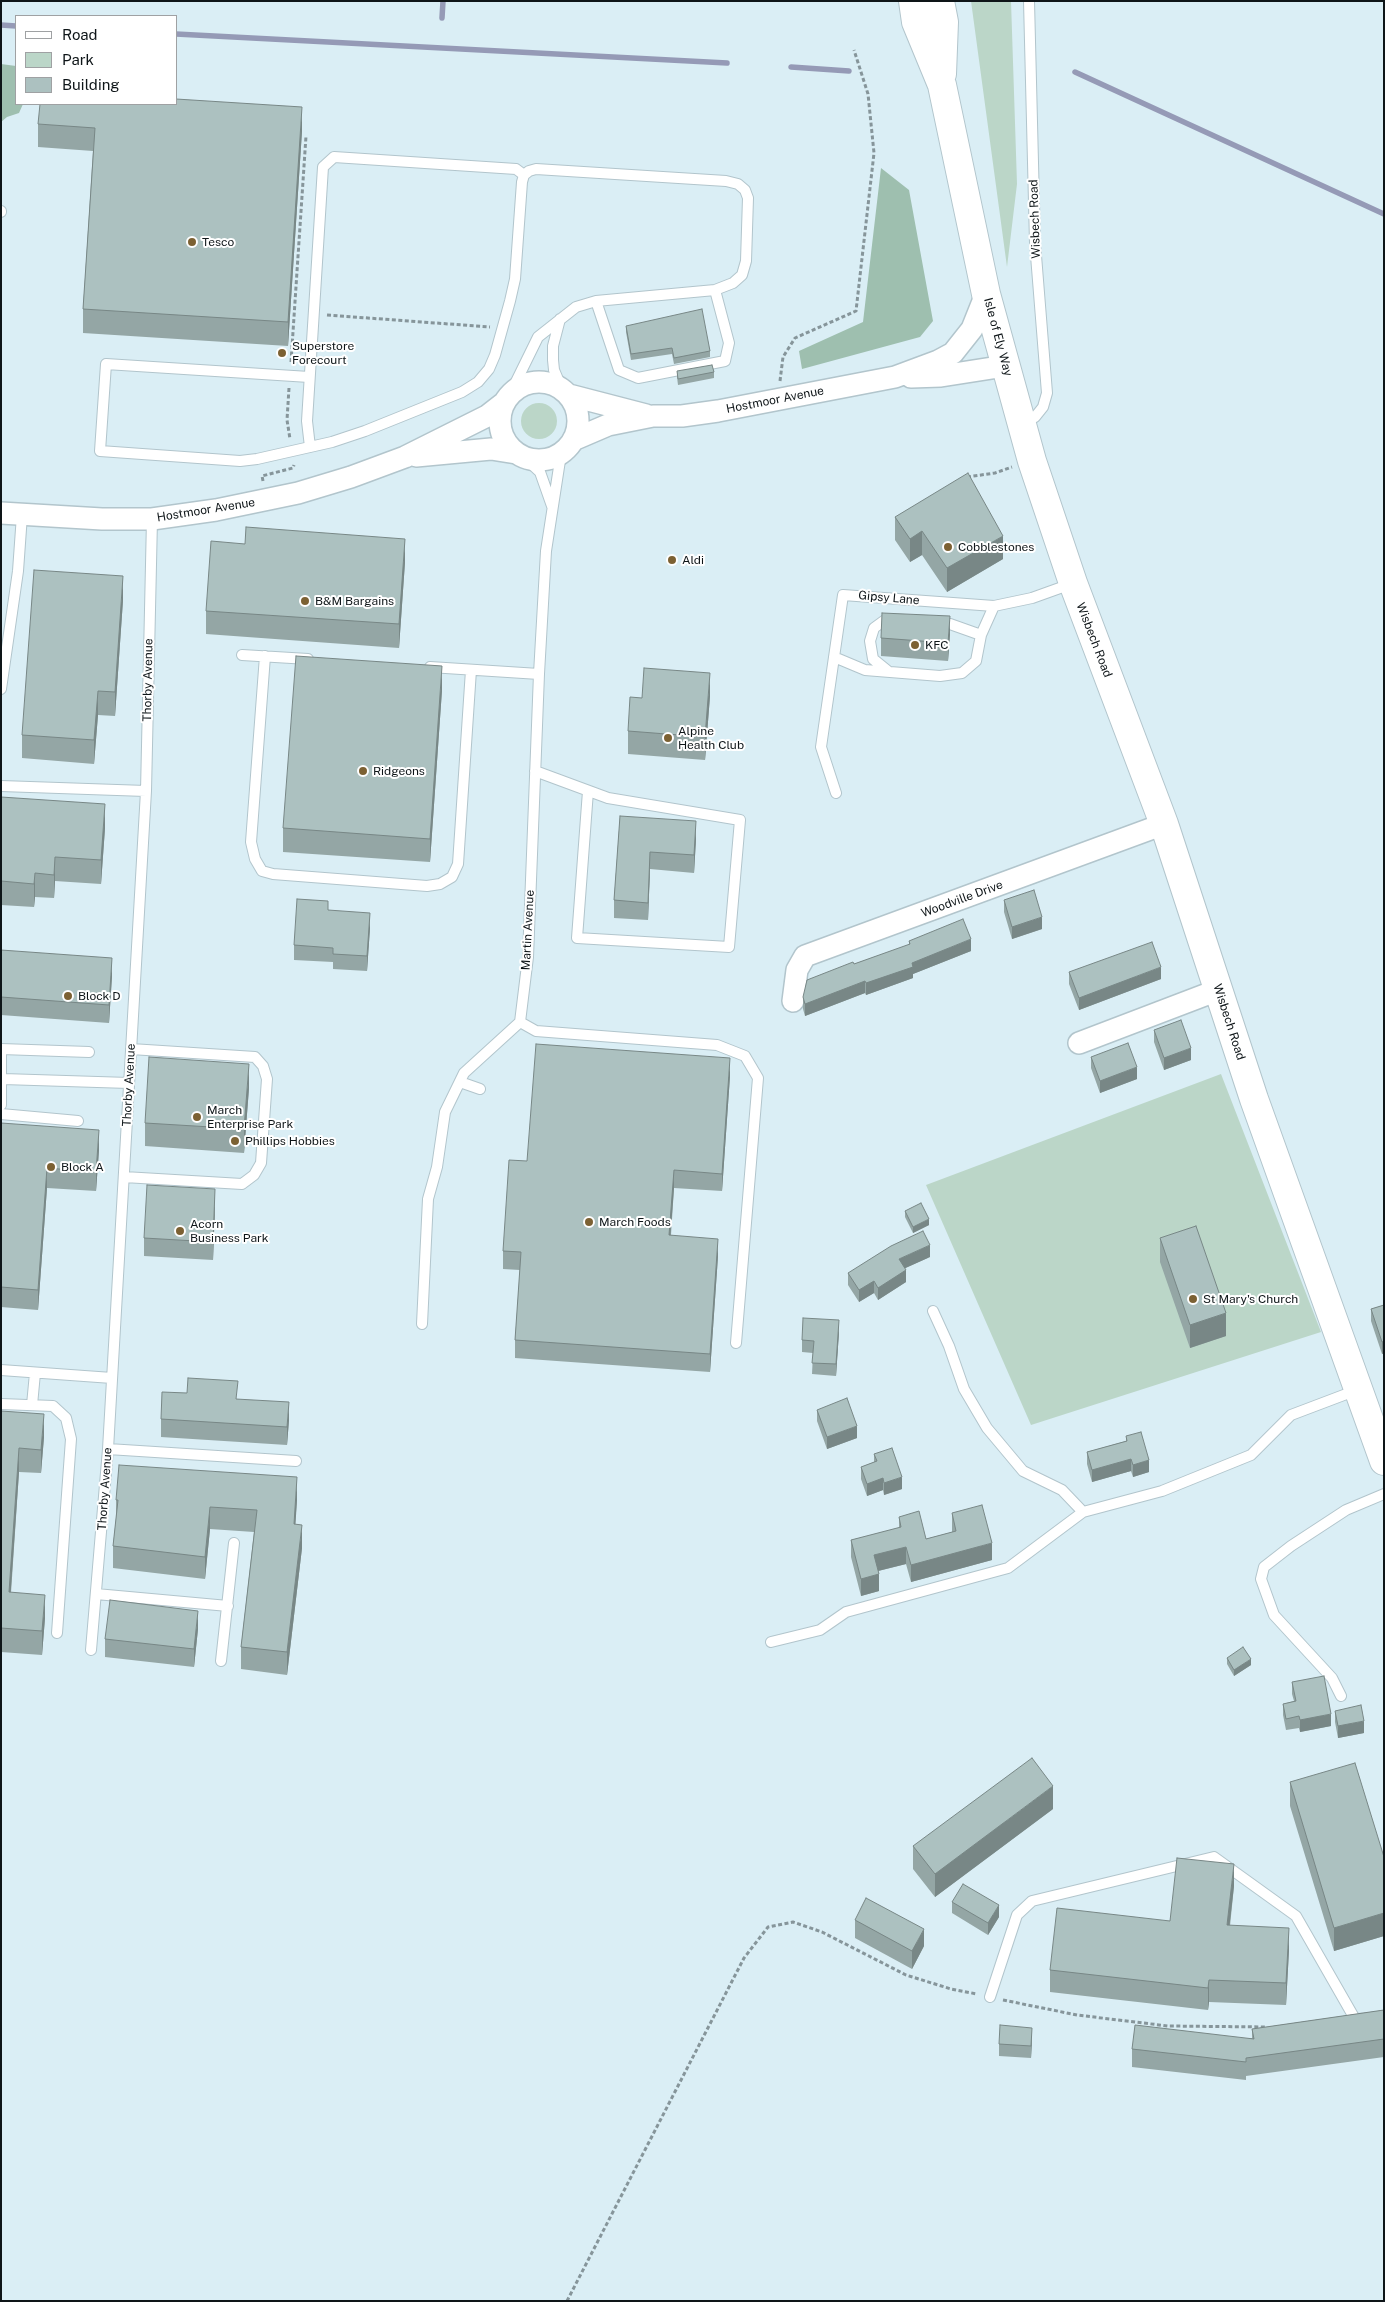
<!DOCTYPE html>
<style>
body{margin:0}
#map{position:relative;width:1385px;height:2302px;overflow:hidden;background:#daeef5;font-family:"Public Sans",sans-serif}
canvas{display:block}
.frame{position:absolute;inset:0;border:2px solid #0e1518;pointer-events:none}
.legend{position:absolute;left:15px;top:15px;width:162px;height:90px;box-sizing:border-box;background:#fff;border:1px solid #9fa1a3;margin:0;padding:6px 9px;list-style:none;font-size:15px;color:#0e1518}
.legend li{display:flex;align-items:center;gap:10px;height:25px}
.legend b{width:25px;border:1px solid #9fa1a3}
</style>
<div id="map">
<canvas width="1385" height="2302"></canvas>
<div class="frame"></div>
<ul class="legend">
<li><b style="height:6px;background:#fff"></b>Road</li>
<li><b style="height:14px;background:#bbd6c8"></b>Park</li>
<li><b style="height:14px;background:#acc1c0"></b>Building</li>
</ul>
</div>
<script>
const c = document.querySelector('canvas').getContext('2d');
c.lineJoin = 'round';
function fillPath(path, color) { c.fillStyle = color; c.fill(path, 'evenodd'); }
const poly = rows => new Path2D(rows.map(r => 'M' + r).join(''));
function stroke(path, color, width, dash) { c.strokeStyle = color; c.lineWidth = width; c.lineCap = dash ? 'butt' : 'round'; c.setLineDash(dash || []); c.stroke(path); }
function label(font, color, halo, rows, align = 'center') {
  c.font = font + ' "Public Sans",sans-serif'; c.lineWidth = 4; c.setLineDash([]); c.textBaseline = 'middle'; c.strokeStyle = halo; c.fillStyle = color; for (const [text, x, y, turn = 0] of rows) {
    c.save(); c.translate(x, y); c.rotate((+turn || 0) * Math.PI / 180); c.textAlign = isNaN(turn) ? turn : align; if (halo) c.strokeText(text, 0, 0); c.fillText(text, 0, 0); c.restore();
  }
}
const green = poly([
 [971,1,1011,1,1017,184,1007,267],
 '521 421a18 18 0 1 1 36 0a18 18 0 1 1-36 0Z',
 [1221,1074,1321,1332,1031,1425,926,1185]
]);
const forest = poly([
 [1,64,16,66,16,104,23,104,19,113,7,117,1,122],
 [881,168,909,190,933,321,920,337,802,369,799,351,863,322]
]);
const stream = poly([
 [442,18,443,1],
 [1,25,16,26],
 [176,34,727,63],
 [791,67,849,71],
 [1075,72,1384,214]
]);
const path = poly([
 [327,315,490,327],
 [291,362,306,136],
 [780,381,783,357,795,338,856,311,874,153,868,94,854,50],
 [289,388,287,420,290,439],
 [967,477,995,473,1012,467],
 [263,481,262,476,293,468,294,465],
 [1003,2000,1077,2015,1168,2026,1267,2027],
 [567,2301,744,1958,768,1927,793,1922,822,1932,906,1975,951,1989,977,1994]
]);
const lane = poly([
 [1,212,1,211],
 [596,301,619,370,638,378,725,361,729,343,715,290],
 [560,319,553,346,553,360,554,370,562,389],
 [309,377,106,364,100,451,240,461,257,459,332,442,365,431,462,392,478,382,489,369,495,355,510,301,515,279,522,182,524,175,529,171,536,169,726,181,738,184,745,190,748,198,746,261,742,275,733,283,715,290,596,301,576,307,538,337,510,394],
 [1022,423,1035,417,1043,407,1047,393,1035,243,1029,1],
 [310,447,307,421,323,167,334,157,516,169,524,175],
 [524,457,540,472,552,506],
 [936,623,950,624,981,635],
 [242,655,308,659],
 [265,656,251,842,255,859,262,871,273,874,427,886,440,884,452,877,458,864,471,670],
 [834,657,865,670,940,676,962,673,976,661,981,635,994,606],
 [430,667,539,674],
 [889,672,873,659,870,641,874,628,885,620,894,620],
 [1,689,18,571,22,515],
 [535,771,608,798,740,820,729,947,577,938,588,791],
 [1,786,146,791],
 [836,793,821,747,843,595,994,606,1032,598,1071,584],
 [520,1022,536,1031,717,1045,745,1056,758,1078,736,1343],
 [1,1049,89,1052],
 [1,1051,1,1105],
 [3,1079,129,1083],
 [460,1082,480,1089],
 [1,1114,78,1121],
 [124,1177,242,1184,254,1175,261,1163,267,1079,263,1066,255,1057,131,1049],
 [933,1311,949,1346,964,1389,987,1428,1023,1471,1062,1490,1083,1512],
 [422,1324,428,1199,437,1167,445,1112,464,1073,520,1022,528,957,539,674,546,551,561,454],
 [1,1370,112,1378],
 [1,1404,53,1406,66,1418,71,1439,57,1633],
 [32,1405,35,1373],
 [108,1449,296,1461],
 [96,1594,228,1606],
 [771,1642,820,1630,846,1612,1008,1568,1083,1512,1162,1491,1251,1455,1291,1415,1357,1390],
 [91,1650,108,1449,146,791,152,519],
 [221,1661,234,1543],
 [1341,1696,1332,1678,1274,1615,1261,1579,1264,1567,1291,1546,1346,1510,1384,1494],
 [990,1997,1017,1915,1032,1901,1214,1857,1296,1916,1355,2019,1384,2018]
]);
const street = poly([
 [911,377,941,376,1005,366],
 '500 421a39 39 0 1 1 78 0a39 39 0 1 1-78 0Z',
 [569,395,646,415],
 [573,440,608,425,653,416,682,416,718,411,895,377,938,361,953,353,972,329,986,294],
 [416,456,491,449,516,453],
 [1,513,102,519,152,519,216,510,298,493,351,477,405,457,487,416,505,402],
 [793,1001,797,970,805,956,1164,824],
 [1079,1043,1218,990]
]);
const highway = poly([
 [913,1,916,22,942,85,986,294,1032,461,1073,583,1164,824,1254,1099,1384,1461],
 [940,1,944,22,942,74]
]);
const wall = poly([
 [38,124,302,131,288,346,83,333,83,309,93,151,38,147],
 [626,326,710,351,710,357,674,364,672,354,631,360,626,332],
 [677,371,714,372,714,378,678,385,677,377],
 [895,517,1003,559,947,592,922,555,910,562,895,540],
 [405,562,399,648,206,634,206,611],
 [123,600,115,716,98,715,94,764,22,758,22,735],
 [950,634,948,661,881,656,881,638],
 [442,690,430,862,283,852,283,828],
 [710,696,705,760,628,754,628,731,642,698],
 [1,797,105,828,101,884,55,881,54,898,35,897,34,907,1,905],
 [620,816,696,839,694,873,650,869,648,920,614,918,614,900],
 [1004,900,1042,929,1012,939,1004,912],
 [328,910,370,928,367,971,333,969,333,962,294,960,294,945],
 [909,941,971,951,913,974,913,978,866,995,865,993,805,1016,803,1009,803,997,854,964,909,945],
 [1,950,112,976,109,1023,1,1015],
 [1069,972,1161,979,1079,1010,1069,984],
 [1154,1030,1191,1060,1164,1070,1154,1042],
 [1091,1057,1137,1079,1100,1093,1091,1068],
 [730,1076,722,1191,674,1188,671,1235,718,1256,710,1372,515,1358,515,1340,520,1270,503,1269,503,1251,527,1161],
 [249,1088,244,1153,145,1146,145,1123],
 [1,1123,99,1150,96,1191,47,1188,38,1310,1,1307],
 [215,1207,213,1260,144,1256,144,1238],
 [905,1211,929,1225,913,1233,905,1217],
 [1160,1238,1226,1336,1190,1348,1160,1262],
 [930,1257,905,1268,906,1282,878,1300,874,1293,859,1302,848,1285,848,1273],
 [1384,1305,1384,1353,1382,1354,1371,1321,1371,1309],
 [839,1332,836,1376,812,1374,813,1353,802,1352,802,1340],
 [238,1399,289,1420,287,1445,161,1437,161,1419],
 [817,1410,857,1438,827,1449,817,1421],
 [1,1411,44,1437,41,1473,19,1472,11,1593,45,1618,42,1655,1,1652],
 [1126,1436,1149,1472,1133,1477,1131,1471,1092,1482,1087,1464,1087,1452,1126,1441],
 [874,1454,902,1489,884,1495,883,1490,867,1496,861,1479,861,1467,874,1462],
 [116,1500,297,1500,295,1525,302,1548,287,1675,241,1669,241,1647,254,1532,210,1529,205,1579,113,1568,113,1546,116,1518],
 [952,1513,992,1560,911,1582,906,1564,878,1571,879,1591,861,1596,851,1557,851,1540,899,1528,899,1517,926,1539,952,1532],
 [198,1629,194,1667,105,1657,105,1639],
 [1227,1658,1251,1665,1234,1676,1227,1664],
 [1292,1682,1331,1726,1300,1732,1299,1728,1286,1730,1283,1715,1283,1704,1294,1701,1292,1694],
 [1335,1711,1364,1733,1338,1738,1335,1722],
 [1290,1782,1384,1857,1384,1936,1334,1951,1290,1806],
 [1053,1809,935,1897,913,1869,913,1846],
 [1234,1886,1230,1926,1289,1950,1286,2005,1209,2002,1208,2010,1050,1992,1050,1970,1170,1921],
 [952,1902,999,1917,988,1935,952,1913],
 [855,1920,924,1946,912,1969,855,1938],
 [1384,2010,1384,2057,1246,2076,1246,2080,1132,2067,1132,2049,1252,2038,1252,2029],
 [1032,2040,1031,2058,999,2056,999,2044]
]);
const shadedWall = poly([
 [302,107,302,131,288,346,288,322],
 [922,531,922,555,910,562,910,539],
 [1003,536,1003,559,947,592,947,568],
 [405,539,405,562,399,648,399,624],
 [123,576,123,600,115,716,115,692],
 [950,616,950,634,948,661,948,643],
 [442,666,442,690,430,862,430,839],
 [710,673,710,696,705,760,705,737],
 [98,691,98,715,94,764,94,740],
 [105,804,105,828,101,884,101,860],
 [696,821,696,839,694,873,694,855],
 [650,852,650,869,648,920,648,903],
 [55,857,55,881,54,898,54,875],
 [35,873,35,897,34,907,34,884],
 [370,913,370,928,367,971,367,956],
 [1042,917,1042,929,1012,939,1012,927],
 [971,939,971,951,913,974,913,978,866,995,866,983,912,963],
 [112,958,112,976,109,1023,109,1005],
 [1161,967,1161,979,1079,1010,1079,998],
 [865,981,865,993,805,1016,805,1004],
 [1191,1048,1191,1060,1164,1070,1164,1058],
 [730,1058,730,1076,722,1191,722,1174],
 [249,1064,249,1088,244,1153,244,1129],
 [1137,1067,1137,1079,1100,1093,1100,1081],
 [99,1130,99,1150,96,1191,96,1172],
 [47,1168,47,1188,38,1310,38,1290],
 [674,1170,674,1188,669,1253,669,1235],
 [215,1189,215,1207,213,1260,213,1242],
 [929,1219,929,1225,913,1233,913,1227],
 [718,1239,718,1256,710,1372,710,1354],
 [930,1245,930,1257,899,1271,899,1259],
 [906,1270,906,1282,878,1300,878,1288],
 [874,1281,874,1293,859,1302,859,1290],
 [1226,1313,1226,1336,1190,1348,1190,1325],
 [839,1320,839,1332,836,1376,836,1364],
 [1384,1341,1384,1353,1382,1354,1382,1342],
 [289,1402,289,1420,287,1445,287,1427],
 [44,1414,44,1437,41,1473,41,1450],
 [857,1426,857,1438,827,1449,827,1437],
 [19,1448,19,1472,9,1616,9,1592],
 [1131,1459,1131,1471,1092,1482,1092,1470],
 [1149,1460,1149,1472,1133,1477,1133,1465],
 [297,1477,297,1500,294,1547,294,1524],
 [902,1477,902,1489,884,1495,884,1483],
 [883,1478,883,1490,867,1496,867,1484],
 [210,1507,210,1529,205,1579,205,1557],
 [302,1525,302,1548,287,1675,287,1652],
 [992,1543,992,1560,911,1582,911,1565],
 [906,1547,906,1564,874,1572,874,1555],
 [879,1574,879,1591,861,1596,861,1579],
 [45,1595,45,1618,42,1655,42,1631],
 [198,1611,198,1629,194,1667,194,1649],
 [1251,1659,1251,1665,1234,1676,1234,1670],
 [1331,1714,1331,1726,1300,1732,1300,1720],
 [1364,1721,1364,1733,1338,1738,1338,1726],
 [1053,1786,1053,1809,935,1897,935,1874],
 [1234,1864,1234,1886,1227,1947,1227,1925],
 [999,1905,999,1917,988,1935,988,1923],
 [1384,1913,1384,1936,1334,1951,1334,1928],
 [1289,1928,1289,1950,1286,2005,1286,1983],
 [924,1929,924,1946,912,1969,912,1951],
 [1209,1980,1209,2002,1208,2010,1208,1988],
 [1032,2028,1032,2040,1031,2058,1031,2046]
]);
const building = poly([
 [176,99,302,107,288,322,83,309,95,128,38,124,40,104,176,104,176,99],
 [702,309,710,351,674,358,672,348,631,354,626,326,702,309],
 [712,365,714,372,678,379,677,371,712,365],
 [968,473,1003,536,947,568,922,531,910,539,895,517,968,473],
 [246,527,405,539,399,624,206,611,211,541,245,544,246,527],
 [34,570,123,576,115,692,98,691,94,740,22,735,34,570],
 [882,613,950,616,948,643,881,638,882,613],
 [296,656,442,666,430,839,283,828,296,656],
 [644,668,710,673,705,737,628,731,630,697,642,698,644,668],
 [1,797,105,804,101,860,55,857,54,875,35,873,34,884,1,881,1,797],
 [620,816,696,821,694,855,650,852,648,903,614,900,620,816],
 [1034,890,1042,917,1012,927,1004,900,1034,890],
 [297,899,328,901,328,910,370,913,367,956,333,954,333,948,294,945,297,899],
 [963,919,971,939,912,963,913,967,866,983,865,981,805,1004,803,997,807,980,853,962,854,964,910,944,909,941,963,919],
 [1152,942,1161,967,1079,998,1069,972,1152,942],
 [1,950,112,958,109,1005,1,997,1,950],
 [1181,1020,1191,1048,1164,1058,1154,1030,1181,1020],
 [1128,1043,1137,1067,1100,1081,1091,1057,1128,1043],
 [536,1044,730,1058,722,1174,674,1170,669,1235,718,1239,710,1354,515,1340,521,1252,503,1251,509,1160,527,1161,536,1044],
 [149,1057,249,1064,244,1129,145,1123,149,1057],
 [1,1123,99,1130,96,1172,47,1168,38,1290,1,1287,1,1123],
 [147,1185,215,1189,213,1242,144,1238,147,1185],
 [921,1203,929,1219,913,1227,905,1211,921,1203],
 [1196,1226,1226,1313,1190,1325,1160,1238,1196,1226],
 [923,1231,930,1245,899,1259,906,1270,878,1288,874,1281,859,1290,848,1273,891,1246,923,1231],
 [1384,1305,1384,1341,1382,1342,1371,1309,1384,1305],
 [803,1318,839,1320,836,1364,812,1363,814,1341,802,1340,803,1318],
 [188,1378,238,1381,236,1399,289,1402,287,1427,161,1419,162,1392,187,1393,188,1378],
 [847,1398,857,1426,827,1437,817,1410,847,1398],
 [1,1411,44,1414,41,1450,19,1448,9,1592,45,1595,42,1631,1,1628,1,1411],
 [1141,1432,1149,1460,1133,1465,1131,1459,1092,1470,1087,1452,1127,1441,1126,1436,1141,1432],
 [892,1448,902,1477,884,1483,883,1478,867,1484,861,1467,877,1461,874,1454,892,1448],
 [119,1465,297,1477,294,1524,302,1525,287,1652,241,1647,257,1510,210,1507,205,1557,113,1546,118,1500,116,1500,119,1465],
 [982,1505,992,1543,911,1565,906,1547,874,1555,879,1574,861,1579,851,1540,901,1527,899,1517,919,1511,926,1539,956,1531,952,1513,982,1505],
 [110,1600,198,1611,194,1649,105,1639,110,1600],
 [1243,1647,1251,1659,1234,1670,1227,1658,1243,1647],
 [1324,1676,1331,1714,1300,1720,1299,1716,1286,1719,1283,1704,1296,1701,1292,1682,1324,1676],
 [1361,1705,1364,1721,1338,1726,1335,1711,1361,1705],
 [1032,1758,1053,1786,935,1874,913,1846,1032,1758],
 [1355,1763,1384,1857,1384,1913,1334,1928,1290,1782,1355,1763],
 [1177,1858,1234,1864,1227,1925,1289,1928,1286,1983,1209,1980,1208,1988,1050,1970,1057,1908,1170,1921,1177,1858],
 [963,1884,999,1905,988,1923,952,1902,963,1884],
 [866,1898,924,1929,912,1951,855,1920,866,1898],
 [1384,2010,1384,2039,1246,2058,1246,2062,1132,2049,1135,2025,1254,2039,1252,2029,1384,2010],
 [1000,2025,1032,2028,1031,2046,999,2044,1000,2025]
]);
const markers = [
 [192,242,5,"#7c6133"],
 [282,353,5,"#7c6133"],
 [948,547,5,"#7c6133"],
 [672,560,5,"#7c6133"],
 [305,601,5,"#7c6133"],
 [915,645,5,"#7c6133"],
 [668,738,5,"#7c6133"],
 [363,771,5,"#7c6133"],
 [68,996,5,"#7c6133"],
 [197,1117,5,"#7c6133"],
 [235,1141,5,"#7c6133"],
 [51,1167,5,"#7c6133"],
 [589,1222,5,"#7c6133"],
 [180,1231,5,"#7c6133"],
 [1193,1299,5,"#7c6133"]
];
const streetNames = [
 ["Wisbech Road",1035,219,-92],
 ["Isle of Ely Way",998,337,75],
 ["Hostmoor Avenue",775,400,-11],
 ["Hostmoor Avenue",206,510,-9],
 ["Gipsy Lane",889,598,5],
 ["Wisbech Road",1094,640,69],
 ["Thorby Avenue",148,680,-89],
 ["Woodville Drive",962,899,-20],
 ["Martin Avenue",528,930,-87],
 ["Wisbech Road",1229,1022,72],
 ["Thorby Avenue",129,1085,-87],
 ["Thorby Avenue",105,1489,-86]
];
const poiNames = [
 ["Tesco",202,242],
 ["Superstore",292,346],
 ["Forecourt",292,360],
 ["Cobblestones",958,547],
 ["Aldi",682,560],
 ["B&M Bargains",315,601],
 ["KFC",925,645],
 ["Alpine",678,731],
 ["Health Club",678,745],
 ["Ridgeons",373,771],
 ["Block D",78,996],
 ["March",207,1110],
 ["Enterprise Park",207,1124],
 ["Phillips Hobbies",245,1141],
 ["Block A",61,1167],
 ["March Foods",599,1222],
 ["Acorn",190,1224],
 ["Business Park",190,1238],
 ["St Mary's Church",1203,1299]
];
fillPath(green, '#bbd6c8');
fillPath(forest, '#9ebfaf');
stroke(stream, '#959ab6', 5.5);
stroke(lane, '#b2c5cc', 12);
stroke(street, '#b2c5cc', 24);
stroke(highway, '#b2c5cc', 30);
stroke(path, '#86959a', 3, [4, 2.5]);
stroke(lane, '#fff', 10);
stroke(street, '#fff', 21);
stroke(highway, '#fff', 28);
fillPath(wall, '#94a6a5');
fillPath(shadedWall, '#788786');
fillPath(building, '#acc1c0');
stroke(building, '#788786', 1);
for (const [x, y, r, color] of markers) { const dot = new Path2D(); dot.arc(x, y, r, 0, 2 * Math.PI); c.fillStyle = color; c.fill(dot); stroke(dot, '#fff', 2); }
label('12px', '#0e1518', '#fff', streetNames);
label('12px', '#0e1518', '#fff', poiNames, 'left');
</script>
